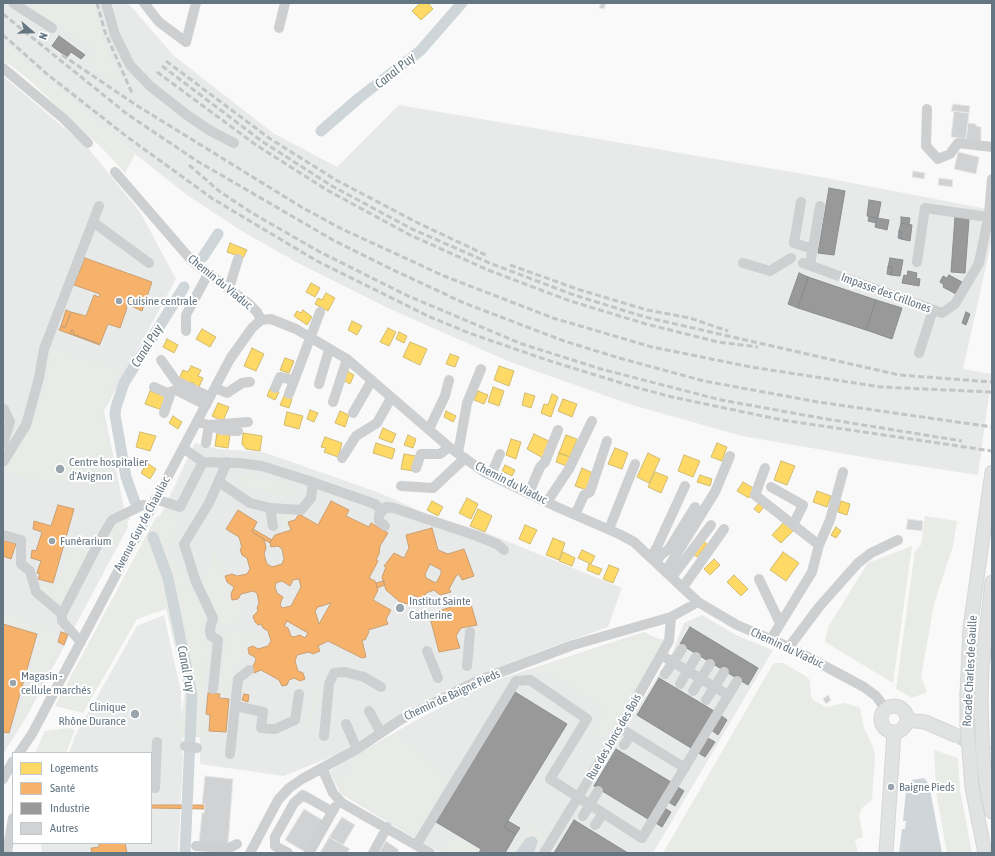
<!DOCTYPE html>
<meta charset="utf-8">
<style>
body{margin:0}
#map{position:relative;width:995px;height:856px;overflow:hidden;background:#f9f9f9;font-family:"Asap Condensed",sans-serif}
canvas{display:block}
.frame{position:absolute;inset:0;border:4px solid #657683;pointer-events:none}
.legend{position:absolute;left:12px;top:752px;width:140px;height:92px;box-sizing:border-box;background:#fff;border:1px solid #c1c8cd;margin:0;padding:5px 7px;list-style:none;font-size:12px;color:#657683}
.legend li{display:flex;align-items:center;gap:8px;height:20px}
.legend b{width:20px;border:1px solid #c1c8cd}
.north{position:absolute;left:12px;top:12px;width:40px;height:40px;-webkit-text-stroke:3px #fff;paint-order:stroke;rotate:110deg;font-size:11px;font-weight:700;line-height:16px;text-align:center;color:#657683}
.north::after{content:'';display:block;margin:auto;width:14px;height:18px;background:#657683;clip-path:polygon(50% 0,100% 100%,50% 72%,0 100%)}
</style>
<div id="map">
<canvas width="995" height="856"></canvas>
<div class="frame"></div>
<ul class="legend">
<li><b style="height:11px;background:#ffd966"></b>Logements</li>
<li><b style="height:11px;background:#f6b26b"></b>Santé</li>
<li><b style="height:11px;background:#999"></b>Industrie</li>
<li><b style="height:11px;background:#d0d2d3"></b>Autres</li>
</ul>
<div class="north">N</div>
</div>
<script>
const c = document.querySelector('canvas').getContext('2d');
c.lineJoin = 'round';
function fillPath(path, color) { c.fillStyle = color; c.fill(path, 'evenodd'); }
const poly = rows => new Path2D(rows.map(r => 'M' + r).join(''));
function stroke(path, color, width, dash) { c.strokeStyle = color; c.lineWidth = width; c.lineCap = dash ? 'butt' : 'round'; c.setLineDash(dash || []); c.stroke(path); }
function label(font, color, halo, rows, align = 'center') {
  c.font = font + ' "Asap Condensed",sans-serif'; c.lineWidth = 4; c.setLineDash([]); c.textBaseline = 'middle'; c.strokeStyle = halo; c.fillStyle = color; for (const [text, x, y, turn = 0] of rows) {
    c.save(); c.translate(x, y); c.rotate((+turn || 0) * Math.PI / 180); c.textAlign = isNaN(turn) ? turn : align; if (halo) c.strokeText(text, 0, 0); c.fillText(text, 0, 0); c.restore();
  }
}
const built = poly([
 [3,3,128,3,174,56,273,133,337,167,399,105,821,177,992,210,992,239,963,369,992,374,978,475,886,461,742,436,632,405,510,362,390,309,298,263,240,230,187,195,135,154,3,44],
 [3,76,88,148,140,212,176,279,104,411,128,527,27,716,3,754],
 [195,443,218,449,263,452,377,492,427,514,484,532,622,588,608,627,546,649,485,673,407,710,338,754,284,776,200,764,199,665,154,529],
 [164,615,181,692,183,758,178,853,42,853,41,843,151,843,151,753,69,753,75,736,137,626],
 [702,615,738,636,773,650,653,853,548,853,673,651,684,623],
 [644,632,665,642,539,853,440,853,341,794,329,771,418,719,493,681]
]);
const green = poly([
 [21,3,94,3,106,48,120,82,117,83,87,63,97,49],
 [3,44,135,154,125,173,101,147,27,78,9,64,3,62],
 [52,350,119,370,101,411,116,481,54,482,3,473,31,428,48,377],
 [233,476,261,477,300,489,299,496,256,490,233,478],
 [168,513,180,515,168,555,176,567,187,575,183,585,198,596,206,620,202,632,208,656,204,679,205,737,179,738,185,690,166,609,137,619,83,713,55,706,156,517],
 [292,514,294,519,288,522,290,529,284,531,280,515],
 [925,516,957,521,953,546,934,604,921,677,927,692,912,698,896,689,915,551,921,545],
 [127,518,130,518,113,551,103,541,115,524],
 [72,540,87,544,90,548,63,607,53,605,38,585,52,587,56,585,62,572],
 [912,546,893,683,825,642,828,627,868,563],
 [217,548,231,601,239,601,243,596,238,619,224,625,217,621,201,588,202,579,211,568,213,549],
 [3,614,58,632,56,644,60,645,15,732,13,732,39,633,3,623],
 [239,630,242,632,247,646,245,658,234,665,231,675,228,696,220,696,228,634],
 [261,633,266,636,265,641,250,645,247,642,245,636,250,634,257,636],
 [644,634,647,640,665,639,605,739,594,731,606,706,544,671,540,676,530,670],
 [776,663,783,663,804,675,810,680,811,696,813,700,826,707,845,703,860,708,864,728,873,747,875,756,872,800,862,808,859,815,863,837,855,840,858,853,663,853,773,664],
 [312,688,319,689,313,732,309,728,297,736,306,729],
 [68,728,75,730,66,753,35,753,45,731],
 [400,730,402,745,408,745,447,782,422,823,420,834,415,835,342,792,337,780,352,773,347,763],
 [934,750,958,758,960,790,972,853,947,853,936,791],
 [531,827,545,836,536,853,509,853],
 [453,835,478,849,477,853,448,853,443,850]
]);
const water = poly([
 [924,778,929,784,942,853,899,853,902,829,905,829,906,821,903,821,906,791,912,780],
 [534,836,538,841,534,853,515,853,526,838]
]);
const homes = poly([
 [420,3,428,3,433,9,421,20,412,11,420,3],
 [230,243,247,250,243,258,227,252,230,243],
 [311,283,320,288,315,297,306,292,311,283],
 [326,293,335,298,328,311,315,304,318,298,322,300,326,293],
 [303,310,312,317,307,325,294,316,297,311,301,313,303,310],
 [352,321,362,326,357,335,348,330,352,321],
 [388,328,396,332,389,346,380,342,388,328],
 [202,329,216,337,210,347,196,339,202,329],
 [399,332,407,336,404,343,396,339,399,332],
 [167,339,178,345,174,353,163,347,167,339],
 [410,342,427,349,420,365,403,357,410,342],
 [252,348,264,354,256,371,244,366,252,348],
 [450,354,459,357,455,367,446,364,450,354],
 [285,358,294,361,289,373,280,370,285,358],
 [191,366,201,370,198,376,203,378,199,387,193,385,194,383,191,382,190,385,179,379,183,370,188,372,191,366],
 [499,366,514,371,509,386,494,380,499,366],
 [347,371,354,375,350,384,343,380,347,371],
 [493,387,504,391,499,406,488,402,493,387],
 [270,389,279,392,275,400,267,396,270,389],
 [150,391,166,397,162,410,145,404,150,391],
 [478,391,488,395,484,404,474,400,478,391],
 [525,393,535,396,531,408,522,405,525,393],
 [552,394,558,397,551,417,541,413,544,404,548,405,552,394],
 [284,396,292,399,289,408,280,405,284,396],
 [563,399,577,404,572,417,558,411,563,399],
 [218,403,229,407,223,421,212,416,218,403],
 [310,410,318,413,314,422,307,419,310,410],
 [340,411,349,415,345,427,335,423,340,411],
 [446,411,456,416,453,422,444,417,446,411],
 [287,412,303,416,299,429,284,425,287,412],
 [173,416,182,422,178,429,169,423,173,416],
 [383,428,396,434,392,443,379,438,383,428],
 [140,432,156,436,150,451,136,447,140,432],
 [217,433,230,435,228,448,215,446,217,433],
 [243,433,262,436,260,451,246,449,242,444,243,433],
 [534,434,551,442,543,458,527,449,534,434],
 [408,435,416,439,413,448,404,445,408,435],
 [566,435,577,439,570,457,559,453,566,435],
 [325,437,342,443,338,457,324,452,326,448,321,447,325,437],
 [511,439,521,442,516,459,506,455,511,439],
 [376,443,395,449,392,459,373,453,376,443],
 [717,443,727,447,722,461,711,457,717,443],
 [615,448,628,453,622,469,608,464,615,448],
 [559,453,570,457,567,466,556,462,559,453],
 [648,453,660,459,649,483,637,477,648,453],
 [404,454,416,456,413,471,401,469,404,454],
 [684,455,700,461,693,477,678,471,684,455],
 [781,461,795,466,787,485,774,480,781,461],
 [147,463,156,469,150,479,141,473,147,463],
 [505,465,515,470,512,476,502,471,505,465],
 [582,468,593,473,587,490,575,486,582,468],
 [655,472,668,477,661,493,648,487,655,472],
 [700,475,712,479,710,486,697,482,700,475],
 [743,482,755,489,749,498,737,491,743,482],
 [817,491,831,496,827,507,813,502,817,491],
 [467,498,478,504,471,519,459,513,467,498],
 [432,501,443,507,438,516,427,510,432,501],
 [841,501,850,504,847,515,838,512,841,501],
 [759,503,764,507,759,513,754,509,759,503],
 [478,509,492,516,485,532,470,526,478,509],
 [784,522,793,531,781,543,772,535,784,522],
 [525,525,537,530,530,544,519,539,525,525],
 [836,527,841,531,836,538,831,535,836,527],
 [553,538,565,543,559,560,546,555,553,538],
 [702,540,707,544,697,557,691,553,702,540],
 [582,550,595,556,591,564,578,558,582,550],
 [563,552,575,558,572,566,559,561,563,552],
 [783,552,799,563,786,581,770,570,783,552],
 [714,559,720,565,710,575,704,569,714,559],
 [589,564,602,569,599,575,587,570,589,564],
 [609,565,619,569,613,583,603,579,609,565],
 [734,575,748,589,741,596,727,582,734,575]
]);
const health = poly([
 [85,258,152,282,142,311,127,304,126,307,127,308,120,328,108,324,100,344,73,334,74,331,72,330,70,334,59,330,61,326,65,328,71,312,86,316,94,295,99,297,100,294,74,285,85,258],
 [66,310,71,312,65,328,61,326,66,310],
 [72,330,74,331,73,334,100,345,70,334,72,330],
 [331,501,349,510,346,516,369,527,371,523,388,533,380,546,379,554,376,560,378,561,369,578,375,581,378,590,373,600,391,610,386,619,388,624,368,630,369,632,365,640,362,640,366,657,362,658,328,641,318,646,320,651,313,654,309,652,297,655,295,661,298,671,303,673,305,679,300,681,294,678,289,680,287,685,282,686,279,680,261,670,254,673,253,666,256,660,255,657,249,654,248,648,253,646,258,649,268,646,271,641,268,631,263,628,261,624,258,625,255,622,253,616,258,611,257,608,259,603,257,593,253,591,241,594,238,599,232,600,231,594,234,587,227,582,225,576,232,574,237,576,247,574,250,569,247,558,242,555,240,549,242,548,239,537,226,529,238,510,257,522,252,532,264,539,266,548,264,554,267,564,272,567,282,564,284,559,282,549,278,546,271,547,270,542,275,535,291,530,288,522,295,520,299,514,318,525,331,501],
 [299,579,301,587,291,606,282,608,280,604,283,597,277,593,275,587,276,583,282,581,290,586,293,580,299,579],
 [331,603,319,624,315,611,318,607,331,603],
 [287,621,308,633,305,638,300,635,294,637,291,636,288,628,284,626,287,621],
 [58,505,74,509,53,583,38,579,40,574,37,573,41,561,31,558,32,550,36,551,42,532,33,529,34,521,51,526,58,505],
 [432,528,438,550,448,554,464,549,474,576,462,580,459,574,456,576,449,589,451,592,440,595,434,590,426,593,423,600,413,595,408,604,400,602,386,590,382,577,386,567,384,566,394,553,404,558,409,548,406,535,432,528],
 [430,564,441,570,441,574,436,583,426,578,425,574,430,564],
 [253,529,272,540,270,543,252,532,253,529],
 [3,540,16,544,11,559,3,556,3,540],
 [384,581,385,585,377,588,376,583,384,581],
 [470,601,477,625,461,628,456,636,460,648,439,652,429,614,470,601],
 [3,624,37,634,9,733,3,732,3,624],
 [61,632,68,634,64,645,58,642,61,632],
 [208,693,220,694,219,698,229,699,226,732,209,731,210,715,206,714,208,693],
 [244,694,249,695,248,702,242,700,244,694],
 [151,805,205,805,205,809,151,808,151,805],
 [99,843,125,843,127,853,92,853,91,848,99,847,99,843]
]);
const industry = poly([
 [59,36,85,55,81,59,71,52,67,57,52,46,59,36],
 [829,188,845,191,834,255,818,253,829,188],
 [869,200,881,202,878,218,867,216,869,200],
 [869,217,877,218,876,223,868,221,869,217],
 [901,217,910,218,909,224,901,223,901,217],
 [955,217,969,219,965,273,951,272,955,217],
 [877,218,889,220,887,230,875,227,877,218],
 [901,223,912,225,910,241,901,239,902,232,899,231,901,223],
 [899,231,902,232,901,239,898,238,899,231],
 [890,258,903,260,900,276,891,275,892,267,888,267,890,258],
 [888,267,892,267,891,275,887,274,888,267],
 [908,271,917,273,916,278,920,279,919,286,902,283,904,275,907,276,908,271],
 [799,273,808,277,798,308,788,304,799,273],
 [949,275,962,282,956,294,943,287,944,285,940,282,943,276,947,278,949,275],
 [808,277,876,300,866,330,798,308,808,277],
 [876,300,902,308,892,339,866,330,876,300],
 [966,312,970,314,966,325,962,323,966,312],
 [690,627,758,668,748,685,680,644,690,627],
 [659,678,714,711,691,748,637,715,659,678],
 [515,692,567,724,504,827,516,834,505,853,479,853,481,849,436,822,515,692],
 [719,714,727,720,718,735,710,729,719,714],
 [706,737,715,742,705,757,697,752,706,737],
 [616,749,671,782,648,819,594,786,616,749],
 [676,786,684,791,675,806,667,801,676,786],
 [663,807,671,812,662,827,654,822,663,807],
 [574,820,628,853,554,853,574,820],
 [508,821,520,828,516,834,504,827,508,821]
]);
const canal = poly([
 [321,131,359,98,420,51,462,3],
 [203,257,218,234],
 [135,502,126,477,115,415,116,407,124,383,184,287],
 [153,537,168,578,192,695,185,853]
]);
const building = poly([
 [601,3,606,3,604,9,599,8,601,3],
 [953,104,970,106,969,113,951,111,953,104],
 [954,111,969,113,966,139,951,137,954,111],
 [968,123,976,124,976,126,981,127,981,142,966,139,968,123],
 [958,152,979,157,976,174,954,169,958,152],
 [913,171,925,173,924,179,912,177,913,171],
 [939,178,953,180,952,187,938,185,939,178],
 [908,519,923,521,922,531,906,529,908,519],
 [828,695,831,700,826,704,823,699,828,695],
 [205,776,233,779,228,845,199,842,202,813,204,813,205,804,202,804,205,776],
 [304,809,324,821,305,852,285,840,304,809],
 [342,817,355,825,343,845,329,837,342,817],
 [329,837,350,849,347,853,320,853,329,837],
 [386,841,399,850,397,853,379,853,386,841]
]);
const majorTunnel = poly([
 [960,738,992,756]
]);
const minor = poly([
 [13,3,52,28],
 [106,3,115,35,130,65,150,86,187,115,209,130,234,143],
 [144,3,159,22,186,42,196,3],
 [279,28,285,3],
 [3,68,63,118,88,143],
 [927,109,926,146,938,159,950,154,958,143,992,147],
 [115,172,192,261,248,303,257,312,261,320],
 [801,202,794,243,813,249],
 [93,222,149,263],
 [917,262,925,208,988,217],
 [743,263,770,271,791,258],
 [803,263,942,313,955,304,979,263,989,214,992,179],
 [810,265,820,206],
 [227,288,230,285,238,259],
 [261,320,271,319,296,329,347,359,449,447,484,472,557,507,619,534,634,542,698,602,737,625,789,647,864,687,876,696,885,708],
 [186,331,186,315,208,274],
 [919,353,933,310],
 [161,360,176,381,210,397],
 [319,384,329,350],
 [154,387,167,393,176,390,206,405],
 [215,388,227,393,242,383,250,382],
 [275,388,280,377,294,380],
 [289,394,320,312],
 [333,402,347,359],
 [164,413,171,392],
 [353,413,372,380],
 [197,422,209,425,248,422],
 [429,429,445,396,449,380],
 [206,443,209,425,221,430,238,431],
 [3,444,10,422,4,409],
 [183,448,203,462],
 [458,453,467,403,481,369],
 [342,458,356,436,377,423,391,398],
 [3,462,26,425,39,378,44,349,99,206],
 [416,468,421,454,440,454,449,447],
 [765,468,755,495,819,545,812,572,771,639],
 [491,475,500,454],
 [219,482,250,503,270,508,301,510,311,498,313,483],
 [401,486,433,488,465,458],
 [771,487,803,505,793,525],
 [529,493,540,467,545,462,558,430],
 [155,499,180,507,203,462,239,463,262,466,306,480,375,504,382,511],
 [547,502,569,469,592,421],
 [270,508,273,526],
 [575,515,584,495,590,492,607,441],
 [385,526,379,521,379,515,386,507,394,508,477,536,497,544,504,550],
 [609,529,635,464],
 [3,535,21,540,21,564,30,571,36,592,62,614],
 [819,545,830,520,843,472],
 [651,557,657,547,685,486],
 [656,562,661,555,669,549,695,507],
 [666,571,715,492,730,456],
 [672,577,711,525],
 [759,579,780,623],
 [683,587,724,529],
 [81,642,62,621,62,614,100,540,112,520,143,505,151,506],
 [789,647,819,607,858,563,871,553,898,540],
 [427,651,438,678],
 [661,655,728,695],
 [467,666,470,632],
 [665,674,682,649],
 [680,684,696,657],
 [213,689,218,640,211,636,210,629,213,618,196,582,184,544,209,503,227,462],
 [693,691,710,664],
 [706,700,724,672],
 [236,706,263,712,261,728,275,729,295,720,299,694],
 [369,711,381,733],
 [346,724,357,749],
 [620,728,685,768],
 [324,736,329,684,334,673,345,672,364,677,381,687],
 [624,745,631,735],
 [185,746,197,748],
 [19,753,32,734,230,359,252,328,261,320],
 [230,754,238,679,249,670],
 [322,768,333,793,342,803,430,853],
 [3,779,13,761],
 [155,788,157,742],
 [583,816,598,791],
 [595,825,603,814],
 [417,844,516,681,530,680,587,719,550,779,642,838,737,681],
 [196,846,229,848,237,844],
 [7,853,13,818],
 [250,853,278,800,289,788,302,779,357,749,400,720,477,681,573,645,671,617,698,602],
 [288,853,275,846,275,837,294,803,303,795,331,811],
 [309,853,335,807],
 [373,853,387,827],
 [544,853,620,728,669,641,671,617]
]);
const major = poly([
 [967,694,970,628,992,472],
 [981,702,982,667,992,582],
 '881 719a13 13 0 1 1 26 0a13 13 0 1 1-26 0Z',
 [907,720,925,722,955,735],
 [972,788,985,853],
 [988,796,992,812],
 [886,853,894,732]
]);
const rail = poly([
 [97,3,105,32,132,93],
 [3,14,127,114,197,161,333,240,387,267,464,303,564,341,619,358,704,381,818,402,992,427],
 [3,35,47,74,126,136,213,199,317,261,428,316,469,333,547,360,631,386,672,397,782,420,992,451],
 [62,55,136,105,303,208,342,229,444,276,553,318,652,347,751,367,881,387,992,392],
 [166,61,269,138,336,180,418,223,488,256],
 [162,66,263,142,332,186,412,229,492,264,574,295,645,317,899,375,992,382],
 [157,72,256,145,327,190,410,235,488,270,570,301,646,324,718,342,758,347],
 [189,165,219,191,252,213,320,252,408,296,522,344,601,369,721,400,826,419,962,441],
 [510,265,577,289,647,310,690,318,728,331]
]);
const majorBridge = poly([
 [967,694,967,725,972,788],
 [981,702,983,760,988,796]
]);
const markers = [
 [119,301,4,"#99a4ac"],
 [60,469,5,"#99a4ac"],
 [52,541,4,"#99a4ac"],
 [400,608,5,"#99a4ac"],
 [13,683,4,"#99a4ac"],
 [135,714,5,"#99a4ac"],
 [891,787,4,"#99a4ac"]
];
const streetNames = [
 ["Chemin du Viaduc",220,282,39],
 ["Impasse des Crillones",886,293,20],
 ["Chemin du Viaduc",511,483,27],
 ["Avenue Guy de Chauliac",142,524,-62],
 ["Chemin du Viaduc",787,648,25],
 ["Rocade Charles de Gaulle",970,671,-87],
 ["Chemin de Baigne Pieds",452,695,-25],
 ["Rue des Joncs des Bois",614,737,-60]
];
const poiNames = [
 ["Cuisine centrale",127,301],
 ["Centre hospitalier",69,462],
 ["d'Avignon",69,476],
 ["Funérarium",60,541],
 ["Institut Sainte",409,601],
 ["Catherine",409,615],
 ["Magasin -",21,676],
 ["cellule marchés",21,690],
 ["Clinique",126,707,"right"],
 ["Rhône Durance",126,721,"right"],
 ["Baigne Pieds",899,787]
];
const waterNames = [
 ["Canal Puy",395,71,-39],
 ["Canal Puy",147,346,-58],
 ["Canal Puy",186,669,79]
];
fillPath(built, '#e8e9e9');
fillPath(green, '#e8ebe6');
fillPath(water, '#ced6d9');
fillPath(homes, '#ffd966');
stroke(homes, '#d1bb6f', 1);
fillPath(health, '#f6b26b');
stroke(health, '#caa072', 1);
fillPath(industry, '#999');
stroke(industry, '#898e92', 1);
stroke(canal, '#ced6d9', 11);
fillPath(building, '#d0d2d3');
stroke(building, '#e8e8e8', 1);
stroke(majorTunnel, '#d4d8dc', 13, [13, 6]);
stroke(major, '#d5d6d7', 15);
stroke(minor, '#cecfd0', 10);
stroke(major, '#e1e2e2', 13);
stroke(rail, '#c3c5c6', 3, [6, 3]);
stroke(majorBridge, '#d5d6d7', 15, []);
stroke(majorBridge, '#e1e2e2', 13);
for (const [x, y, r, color] of markers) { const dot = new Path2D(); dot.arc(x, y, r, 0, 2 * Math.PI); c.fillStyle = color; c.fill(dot); stroke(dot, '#fff', 1.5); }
label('12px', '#657683', '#fff', streetNames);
label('12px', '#657683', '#fff', poiNames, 'left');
label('italic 13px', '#60757c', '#fff', waterNames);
</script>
